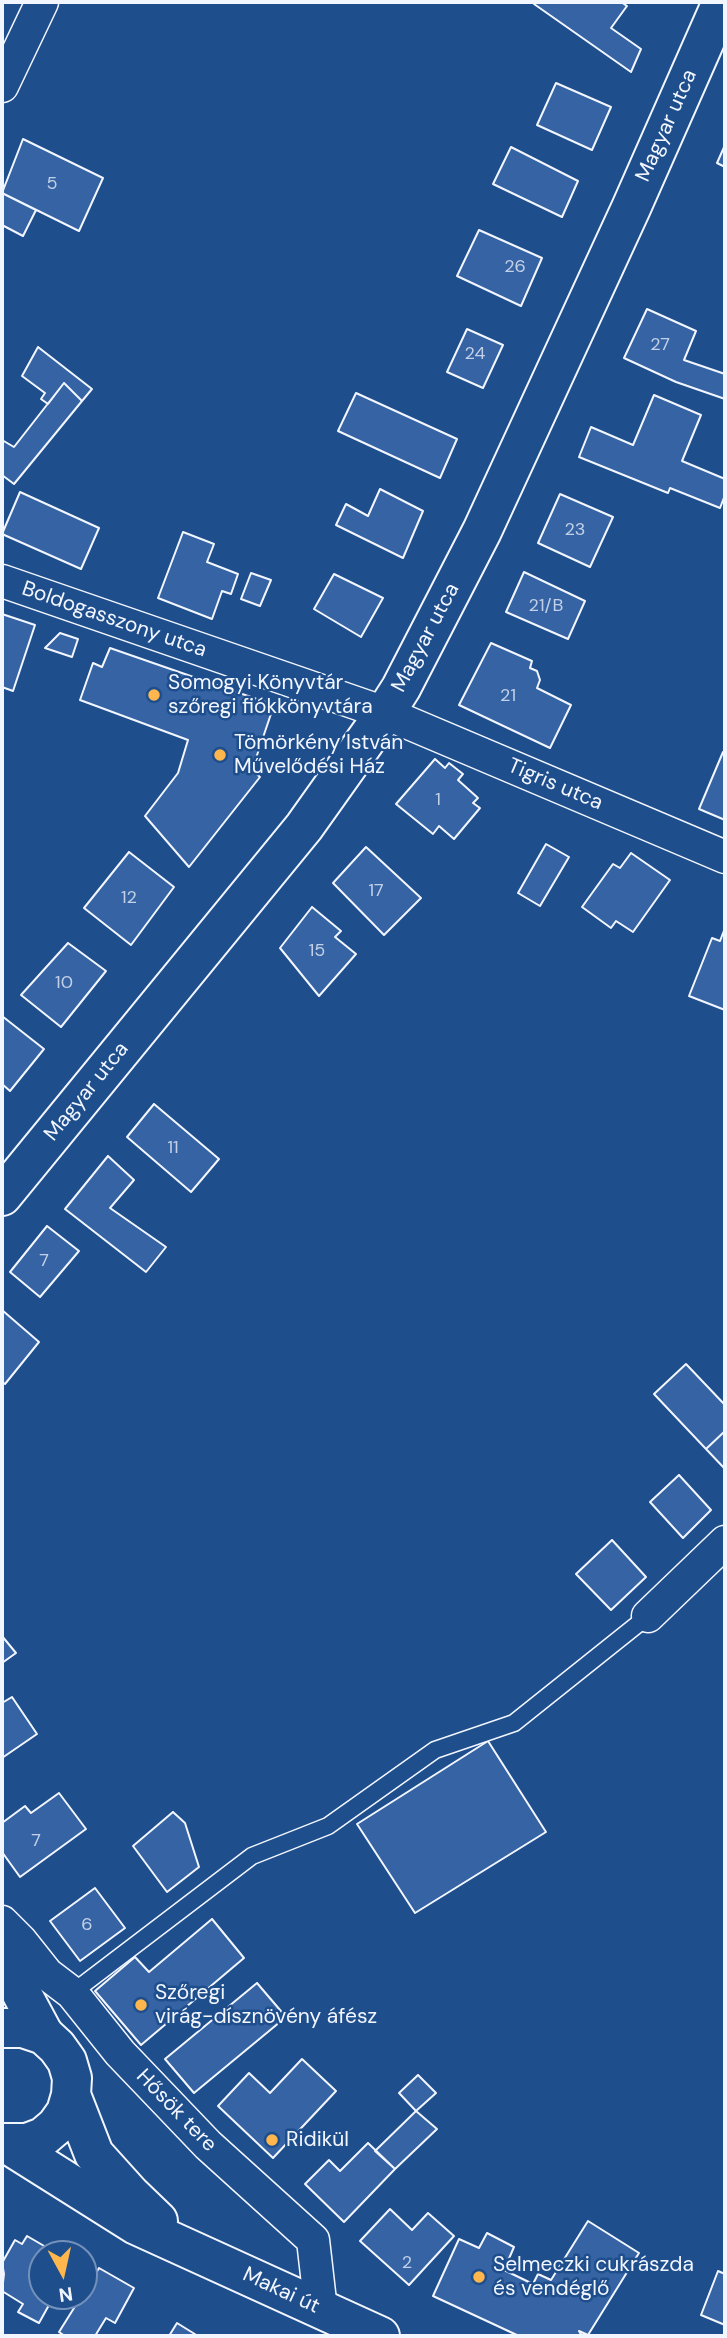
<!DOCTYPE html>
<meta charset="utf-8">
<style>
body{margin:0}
#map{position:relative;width:727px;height:2338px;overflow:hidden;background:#1f4e8c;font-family:"DM Sans",sans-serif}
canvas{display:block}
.frame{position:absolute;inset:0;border:4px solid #f2f6ff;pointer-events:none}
.north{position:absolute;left:28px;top:2240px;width:70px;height:70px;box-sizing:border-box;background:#1f4e8c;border:2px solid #7391ba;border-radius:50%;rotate:172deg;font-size:19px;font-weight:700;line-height:28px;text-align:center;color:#f2f6ff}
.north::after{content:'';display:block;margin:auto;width:24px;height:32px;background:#ffb74d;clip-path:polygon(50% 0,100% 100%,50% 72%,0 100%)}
</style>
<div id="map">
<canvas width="727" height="2338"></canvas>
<div class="frame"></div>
<div class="north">N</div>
</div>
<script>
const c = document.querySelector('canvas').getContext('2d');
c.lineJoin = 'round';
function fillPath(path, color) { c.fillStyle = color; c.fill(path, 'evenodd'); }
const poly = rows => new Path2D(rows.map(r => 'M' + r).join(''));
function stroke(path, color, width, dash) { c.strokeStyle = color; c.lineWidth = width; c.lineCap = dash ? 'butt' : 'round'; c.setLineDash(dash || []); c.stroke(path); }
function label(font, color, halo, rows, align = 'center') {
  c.font = font + ' "DM Sans",sans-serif'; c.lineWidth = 5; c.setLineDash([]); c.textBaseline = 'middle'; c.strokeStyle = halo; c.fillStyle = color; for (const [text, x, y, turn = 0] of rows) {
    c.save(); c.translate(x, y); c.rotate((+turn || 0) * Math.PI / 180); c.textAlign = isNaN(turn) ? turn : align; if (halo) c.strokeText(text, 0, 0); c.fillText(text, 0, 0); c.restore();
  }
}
const building = poly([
 [535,2,621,2,627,6,611,28,641,49,631,72,534,4,535,2],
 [556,83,611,107,592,150,537,125,556,83],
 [23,139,103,178,79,231,2,193,23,139],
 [725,145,725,167,717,163,725,145],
 [511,147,578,181,562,217,493,184,511,147],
 [2,193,36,210,23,236,2,225,2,193],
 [479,230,542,258,521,306,457,276,479,230],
 [647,309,696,331,684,360,725,374,725,399,676,382,624,358,647,309],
 [467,329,503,345,483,388,447,372,467,329],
 [38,347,92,389,82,401,64,383,48,404,41,399,45,393,22,376,38,347],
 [64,383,82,401,14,484,2,475,2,440,14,447,64,383],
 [356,393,457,439,440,478,338,431,356,393],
 [654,395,701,415,682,461,725,479,725,495,720,508,670,488,668,493,579,457,591,427,633,445,654,395],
 [380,489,423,511,403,558,336,525,346,504,368,516,380,489],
 [20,492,99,528,81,569,2,534,20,492],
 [560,494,613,517,590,567,538,543,560,494],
 [183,532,214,544,207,562,238,574,231,594,222,591,212,619,158,598,183,532],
 [524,572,585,601,568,639,506,612,524,572],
 [251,573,271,580,260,606,241,599,251,573],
 [334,574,383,598,361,637,314,609,334,574],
 [2,614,35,625,13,691,2,687,2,614],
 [60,633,78,639,72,657,45,648,60,633],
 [491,643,532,661,530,668,537,671,540,680,537,688,571,705,550,748,459,705,491,643],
 [110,648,274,705,252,770,260,777,189,867,145,816,178,773,188,740,80,700,93,663,102,667,110,648],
 [723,752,725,753,725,820,699,809,723,752],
 [435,759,445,768,449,763,463,774,458,780,478,798,473,803,480,808,454,839,439,826,433,834,396,804,435,759],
 [546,844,569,857,540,906,518,893,546,844],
 [366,847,421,898,384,935,333,883,366,847],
 [129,852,174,887,131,945,84,908,129,852],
 [631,853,670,880,633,932,616,921,611,928,582,907,613,864,620,868,631,853],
 [312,907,341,931,335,937,356,954,319,996,280,948,312,907],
 [725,928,725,1010,689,996,712,938,720,941,725,928],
 [68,943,106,971,61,1027,21,995,68,943],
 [2,1016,44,1049,10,1091,2,1084,2,1016],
 [154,1104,219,1159,191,1192,127,1137,154,1104],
 [108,1156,134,1180,110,1208,166,1247,146,1272,65,1209,108,1156],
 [47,1226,79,1251,40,1297,10,1272,47,1226],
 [2,1310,39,1342,5,1384,2,1382,2,1310],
 [686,1364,725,1405,725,1431,706,1449,654,1394,686,1364],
 [725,1431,725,1469,706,1449,725,1431],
 [679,1475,711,1510,683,1538,650,1502,679,1475],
 [612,1540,646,1577,611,1610,576,1574,612,1540],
 [2,1636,16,1653,2,1663,2,1636],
 [12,1697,37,1734,2,1758,2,1703,12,1697],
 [488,1741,546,1832,415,1913,357,1824,488,1741],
 [59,1793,86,1829,20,1877,2,1852,2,1823,25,1806,31,1813,59,1793],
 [173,1812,185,1823,199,1867,167,1892,133,1846,173,1812],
 [95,1888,125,1928,80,1961,50,1921,95,1888],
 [212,1919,244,1958,141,2045,95,1991,135,1957,149,1972,212,1919],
 [257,1983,286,2017,194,2093,165,2059,257,1983],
 [302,2059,336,2091,273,2158,218,2106,249,2073,270,2093,302,2059],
 [418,2075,436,2093,416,2111,399,2093,418,2075],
 [416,2111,437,2129,395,2169,375,2151,416,2111],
 [368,2143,395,2169,344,2222,305,2184,329,2160,340,2171,368,2143],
 [390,2209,412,2230,428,2213,454,2236,409,2285,360,2241,390,2209],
 [588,2221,639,2253,588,2335,579,2331,582,2336,519,2336,433,2296,459,2239,479,2248,487,2233,514,2247,504,2270,533,2284,538,2274,551,2280,588,2221],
 [27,2236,58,2254,42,2254,42,2296,54,2296,39,2323,18,2312,23,2304,2,2291,4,2274,2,2263,15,2240,22,2244,27,2236],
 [99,2268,134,2288,115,2323,106,2318,95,2336,65,2336,59,2332,99,2268],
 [718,2271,725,2274,725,2325,701,2315,718,2271],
 [177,2323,198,2336,169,2336,177,2323]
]);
const lane = poly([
 [72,1993,252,1856,328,1826,435,1750,514,1723,648,1616]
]);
const street = poly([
 [2,86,42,2],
 [2,581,385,713,725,857],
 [648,1616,725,1542],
 [2,1922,20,1940,47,1974,72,1993,120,2053,208,2145,313,2240,321,2310]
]);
const secondary = poly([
 [2,1196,304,827,385,713,401,688,482,531,631,208,722,2],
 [2,1960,15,1981,44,2035]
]);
const primary = poly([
 [2,2028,23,2028,44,2035,57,2047,67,2061,72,2078,71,2095,66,2112,56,2126,43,2137,27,2143,2,2143],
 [71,2095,94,2154,131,2195,158,2221],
 [9,2145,136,2225,380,2336]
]);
const markers = [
 [154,695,7,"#ffb74d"],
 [220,755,7,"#ffb74d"],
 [141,2005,7,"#ffb74d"],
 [272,2140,7,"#ffb74d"],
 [479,2277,7,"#ffb74d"]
];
const numberNames = [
 ["5",52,184],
 ["26",515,267],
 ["27",660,345],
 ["24",475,354],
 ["23",575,530],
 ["21/B",546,606],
 ["21",508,696],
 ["1",438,800],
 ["17",376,891],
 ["12",129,898],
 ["15",317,951],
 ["10",64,983],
 ["11",173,1148],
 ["7",44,1261],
 ["7",36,1841],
 ["6",87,1925],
 ["2",407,2263]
];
const streetNames = [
 ["Magyar utca",667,126,-66],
 ["Boldogasszony utca",114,620,19],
 ["Magyar utca",426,638,-62],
 ["Tigris utca",555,785,23],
 ["Magyar utca",87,1092,-51],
 ["Hősök tere",176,2111,46],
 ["Makai út",281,2291,25]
];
const poiNames = [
 ["Somogyi Könyvtár",168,683],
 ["szőregi fiókkönyvtára",168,707],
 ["Tömörkény István",234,743],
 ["Művelődési Ház",234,767],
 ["Szőregi",155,1993],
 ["virág-dísznövény áfész",155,2017],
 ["Ridikül",286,2140],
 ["Selmeczki cukrászda",493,2265],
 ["és vendéglő",493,2289]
];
fillPath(building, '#3563a3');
stroke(building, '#f2f6ff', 2);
stroke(lane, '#f2f6ff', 19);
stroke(street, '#f2f6ff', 35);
stroke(secondary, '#f2f6ff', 42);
stroke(primary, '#f2f6ff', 42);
stroke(lane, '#1f4e8c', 16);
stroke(street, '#1f4e8c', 32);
stroke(secondary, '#1f4e8c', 38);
stroke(primary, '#1f4e8c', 38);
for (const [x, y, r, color] of markers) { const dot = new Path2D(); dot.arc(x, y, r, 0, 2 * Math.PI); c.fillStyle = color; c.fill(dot); stroke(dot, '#1f4e8c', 2.5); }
label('18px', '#c3d1e8', null, numberNames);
label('21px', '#f2f6ff', '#1f4e8c', streetNames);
label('21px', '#f2f6ff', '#1f4e8c', poiNames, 'left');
</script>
